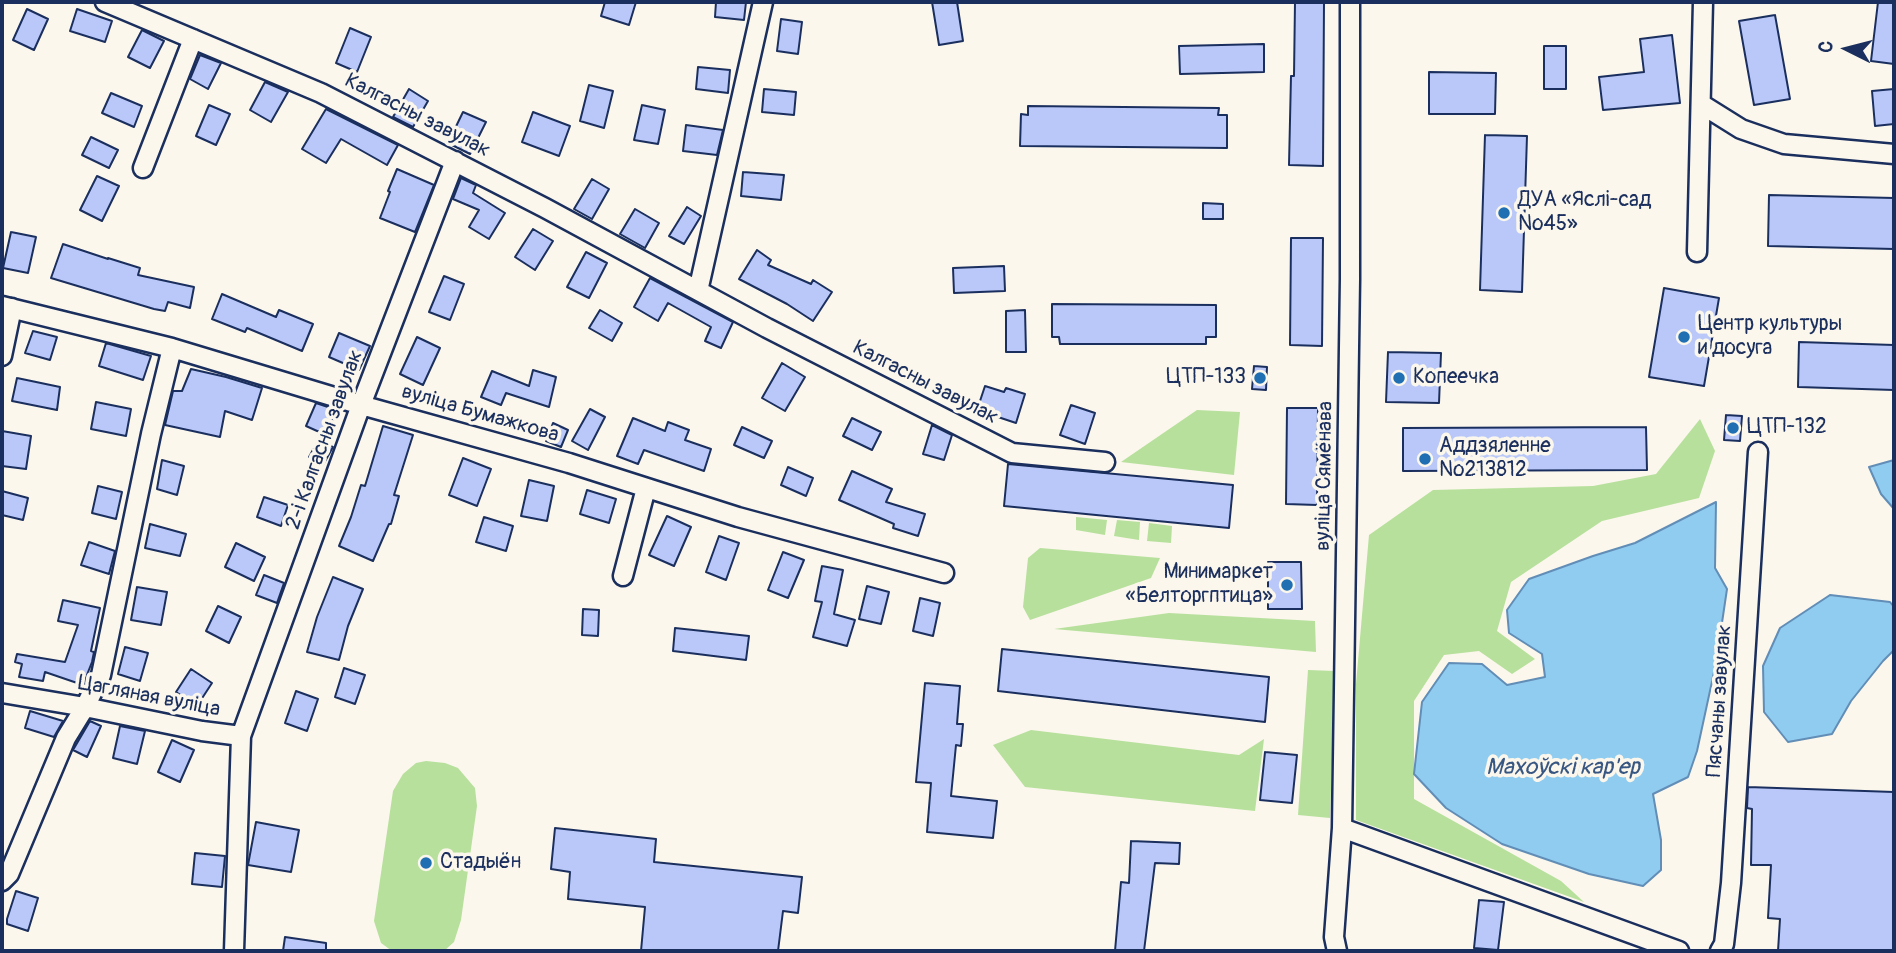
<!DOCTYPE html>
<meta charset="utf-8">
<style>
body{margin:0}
#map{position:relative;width:1896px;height:953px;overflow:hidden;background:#fbf7ec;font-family:Pangolin,sans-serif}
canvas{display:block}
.frame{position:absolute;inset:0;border:4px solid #1b2f5e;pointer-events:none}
.north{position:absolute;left:1812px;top:14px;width:70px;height:70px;-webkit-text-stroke:5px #fbf7ec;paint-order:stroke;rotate:276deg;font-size:19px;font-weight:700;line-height:28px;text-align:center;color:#1b2f5e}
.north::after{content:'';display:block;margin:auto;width:24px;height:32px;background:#1b2f5e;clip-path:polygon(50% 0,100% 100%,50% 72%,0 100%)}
</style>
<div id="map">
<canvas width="1896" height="953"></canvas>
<div class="frame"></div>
<div class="north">С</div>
</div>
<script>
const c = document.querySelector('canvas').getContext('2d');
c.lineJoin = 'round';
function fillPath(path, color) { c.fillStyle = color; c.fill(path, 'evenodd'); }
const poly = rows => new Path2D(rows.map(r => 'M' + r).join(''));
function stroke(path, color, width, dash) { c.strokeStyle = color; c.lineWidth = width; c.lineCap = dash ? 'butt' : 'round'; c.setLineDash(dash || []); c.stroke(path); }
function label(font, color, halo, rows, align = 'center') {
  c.font = font + ' Pangolin,sans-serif'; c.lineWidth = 7; c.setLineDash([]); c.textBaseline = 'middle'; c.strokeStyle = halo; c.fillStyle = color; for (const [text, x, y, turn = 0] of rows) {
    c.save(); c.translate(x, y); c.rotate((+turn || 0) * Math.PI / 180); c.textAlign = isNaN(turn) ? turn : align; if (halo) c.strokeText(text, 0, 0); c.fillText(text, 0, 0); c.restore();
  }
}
const green = poly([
 [1197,410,1240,412,1234,475,1121,462],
 [1700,419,1715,451,1699,498,1602,521,1511,582,1497,631,1535,659,1512,674,1479,651,1444,655,1414,701,1414,799,1561,881,1584,902,1356,820,1356,684,1369,535,1433,490,1593,486,1656,474],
 [1076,517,1107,520,1105,535,1076,530],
 [1117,520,1140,522,1139,540,1114,536],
 [1149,523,1172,526,1171,543,1147,541],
 [1040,548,1160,558,1151,578,1030,620,1023,607,1028,558],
 [1169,613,1315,621,1316,652,1054,629],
 [1308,670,1335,671,1330,818,1298,815],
 [1031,730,1239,755,1264,739,1255,811,1025,787,993,745],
 [426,761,445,763,458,768,475,788,477,806,461,920,454,942,444,951,392,951,381,943,374,921,393,791,403,774,416,763]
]);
const water = poly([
 [1894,460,1894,509,1881,494,1869,467,1894,460],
 [1716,502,1715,568,1727,589,1716,663,1697,751,1688,777,1653,794,1661,840,1661,870,1643,886,1589,874,1502,844,1446,808,1414,774,1422,702,1449,663,1482,664,1507,685,1545,677,1542,654,1509,633,1507,610,1529,579,1593,556,1635,543,1716,502],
 [1830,595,1890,602,1894,607,1894,650,1883,661,1851,701,1832,734,1788,742,1764,712,1763,666,1780,628,1830,595]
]);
const building = poly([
 [605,2,636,2,629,25,601,16,605,2],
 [716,2,746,2,744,20,715,17,716,2],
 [932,2,957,2,963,41,939,45,932,2],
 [1295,2,1324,2,1323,166,1289,165,1291,76,1294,76,1295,2],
 [1878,2,1894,2,1894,64,1871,61,1878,2],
 [27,9,48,19,34,50,13,40,27,9],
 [77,9,112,21,105,42,70,31,77,9],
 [1775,15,1790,99,1754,105,1739,21,1775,15],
 [781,19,802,22,798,54,777,51,781,19],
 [350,28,371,37,357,72,336,63,350,28],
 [142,30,164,41,150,68,128,57,142,30],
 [1672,35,1680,103,1603,110,1599,77,1644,72,1640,39,1672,35],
 [1264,44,1264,72,1180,74,1179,46,1264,44],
 [1544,46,1566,46,1566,89,1544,89,1544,46],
 [200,55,221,63,208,89,190,79,200,55],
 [698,67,730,70,728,93,696,89,698,67],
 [1429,72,1496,73,1495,114,1429,114,1429,72],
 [265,82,288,92,271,122,250,110,265,82],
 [589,85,613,91,604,128,580,121,589,85],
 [409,89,428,101,413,127,393,117,409,89],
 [764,89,796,92,794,115,762,112,764,89],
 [1894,89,1894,124,1875,126,1872,91,1894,89],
 [111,93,142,106,134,127,102,113,111,93],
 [209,105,230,114,216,145,196,136,209,105],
 [642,105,665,110,658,144,634,140,642,105],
 [1028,106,1219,108,1218,115,1227,115,1227,148,1020,146,1021,114,1028,115,1028,106],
 [326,109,398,145,387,165,341,139,326,163,302,149,326,109],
 [463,112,486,122,470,154,448,143,463,112],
 [533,112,570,126,559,156,522,142,533,112],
 [686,125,723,130,717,155,683,151,686,125],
 [1485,135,1527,136,1522,292,1480,290,1485,135],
 [91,137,118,150,109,168,82,155,91,137],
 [397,169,434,185,415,232,380,218,390,192,388,191,397,169],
 [743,172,784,175,781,200,741,196,743,172],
 [97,176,119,186,102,221,80,210,97,176],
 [461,178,476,185,473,193,505,213,489,239,469,227,479,210,453,199,461,178],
 [592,179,609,189,592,219,574,209,592,179],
 [1769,195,1894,198,1894,249,1768,246,1769,195],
 [1203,203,1223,204,1223,219,1203,219,1203,203],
 [687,207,701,216,684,244,669,236,687,207],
 [635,209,659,223,645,248,620,234,635,209],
 [533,229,553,241,535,270,515,257,533,229],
 [11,232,36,237,28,273,3,268,11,232],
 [1291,238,1323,238,1322,346,1290,345,1291,238],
 [63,244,108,259,108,258,140,268,138,275,194,287,190,308,168,302,165,311,154,309,51,278,63,244],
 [757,250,771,260,768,265,811,284,813,280,832,292,813,321,787,304,739,279,757,250],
 [586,252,607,263,589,298,567,287,586,252],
 [1004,266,1005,291,954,293,953,268,1004,266],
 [444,276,464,284,450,320,429,312,444,276],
 [650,278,733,322,721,348,705,341,711,327,668,303,658,321,634,307,650,278],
 [1664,288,1719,298,1704,386,1649,377,1664,288],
 [222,294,276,317,279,310,313,324,302,351,247,328,245,332,212,319,222,294],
 [1052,304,1216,305,1216,337,1206,337,1206,344,1060,344,1059,337,1052,337,1052,304],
 [600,310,622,323,612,341,589,328,600,310],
 [1025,310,1026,352,1006,352,1006,311,1025,310],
 [33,331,57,337,50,360,25,353,33,331],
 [339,333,370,346,359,370,329,357,339,333],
 [417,337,440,348,423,385,400,374,417,337],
 [1799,342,1894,345,1894,390,1798,387,1799,342],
 [106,343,151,356,143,380,99,366,106,343],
 [1388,352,1441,353,1439,403,1386,402,1388,352],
 [782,363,805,377,785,411,762,398,782,363],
 [1254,366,1267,367,1266,390,1252,389,1254,366],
 [191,369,226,377,262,388,252,420,225,411,220,437,165,425,173,391,182,391,191,369],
 [533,370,556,377,549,407,506,393,501,405,481,397,492,371,529,386,533,370],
 [17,378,60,387,57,410,12,401,17,378],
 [985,386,1004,392,1006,388,1025,394,1016,423,977,410,985,386],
 [96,402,131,409,126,436,91,429,96,402],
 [316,403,337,410,326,435,306,426,316,403],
 [1071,405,1095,413,1085,444,1060,435,1071,405],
 [1287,408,1318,408,1317,505,1286,504,1287,408],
 [590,409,605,417,588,450,572,441,590,409],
 [1726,415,1742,416,1740,441,1724,440,1726,415],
 [633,418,665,431,668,422,689,430,685,440,711,449,704,471,644,450,638,464,617,456,633,418],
 [852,418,881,432,872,450,843,436,852,418],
 [553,423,568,430,561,447,546,441,553,423],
 [932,425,952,435,944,460,923,454,932,425],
 [383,426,413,435,394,495,399,496,391,524,389,524,373,561,339,546,351,517,361,485,365,486,383,426],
 [742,427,772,441,764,458,734,445,742,427],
 [1646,427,1647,470,1403,471,1403,428,1646,427],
 [2,431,31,436,26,469,2,466,2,431],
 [319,439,333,447,323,465,309,457,319,439],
 [463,458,491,469,477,506,449,495,463,458],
 [162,460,184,466,177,495,157,489,162,460],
 [1008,464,1233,485,1229,528,1004,506,1008,464],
 [788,467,813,478,806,496,781,485,788,467],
 [852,471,892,489,886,502,925,514,918,536,893,528,894,524,839,500,852,471],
 [529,480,554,486,547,521,521,516,529,480],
 [98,486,122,492,116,519,92,513,98,486],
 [587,490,616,499,609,523,580,514,587,490],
 [2,491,28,498,23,520,2,515,2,491],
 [264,497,288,505,281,526,257,517,264,497],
 [667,516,691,527,674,566,649,555,667,516],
 [484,517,513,526,506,551,476,542,484,517],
 [150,524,186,534,180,556,145,548,150,524],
 [719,536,739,543,726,580,706,572,719,536],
 [89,542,115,551,109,574,81,565,89,542],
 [236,543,265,557,254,581,225,567,236,543],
 [783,552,804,560,788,598,768,590,783,552],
 [1268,562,1301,562,1302,609,1268,609,1268,562],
 [822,566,843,570,834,614,855,620,847,646,813,637,822,602,815,601,822,566],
 [264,575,284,583,277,603,256,595,264,575],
 [333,577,363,589,348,626,339,660,307,652,317,617,333,577],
 [867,586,889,592,881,624,859,619,867,586],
 [137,587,167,592,161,625,131,620,137,587],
 [920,598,940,603,933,636,913,631,920,598],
 [63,600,100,608,91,651,94,652,92,662,83,685,45,672,43,681,19,677,22,664,15,662,17,654,65,662,78,625,58,621,63,600],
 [218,606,241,617,229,643,206,631,218,606],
 [583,609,599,610,598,636,582,635,583,609],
 [675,628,749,636,746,660,673,651,675,628],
 [125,647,148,653,140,681,118,674,125,647],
 [1002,649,1269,677,1265,722,998,691,1002,649],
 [344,668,365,675,355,704,335,697,344,668],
 [191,669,212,683,197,706,176,692,191,669],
 [925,683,960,686,957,724,963,724,961,746,956,745,951,796,997,801,993,838,927,832,931,783,916,782,925,683],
 [296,691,318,699,307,731,285,723,296,691],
 [30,711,63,721,54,737,25,728,30,711],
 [90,721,101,726,87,757,73,750,90,721],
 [120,726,145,731,137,764,113,758,120,726],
 [172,740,194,750,180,782,158,772,172,740],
 [1265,752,1297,755,1292,803,1260,800,1265,752],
 [1748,787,1894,792,1894,951,1778,951,1780,919,1768,918,1771,865,1751,865,1752,809,1747,808,1748,787],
 [256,822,299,830,291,872,248,865,256,822],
 [555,828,656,839,654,862,802,877,798,913,783,911,778,951,641,951,645,907,568,899,570,872,551,869,555,828],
 [1131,841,1180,843,1179,864,1155,863,1144,951,1115,951,1121,882,1129,883,1131,841],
 [195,853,225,856,222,887,192,884,195,853],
 [16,891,38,898,28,931,7,924,7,919,16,891],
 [1479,900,1504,902,1498,950,1474,948,1479,900],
 [285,937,326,943,326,951,283,951,285,937]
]);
const minor = poly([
 [105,2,321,93,545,208,767,328,1012,453,1105,462],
 [1701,104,1741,129,1784,144,1894,154],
 [143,168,193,39],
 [1697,252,1703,2],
 [698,291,763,2],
 [2,306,172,348,361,405,569,463,738,517,944,573],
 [2,356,12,308],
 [623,576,646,488],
 [2,693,85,707,202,731,241,736,234,951],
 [241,736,361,405,455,161],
 [1342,828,1679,951],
 [2,881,9,874,66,738,85,707,101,675,151,434,172,348],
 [1337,951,1334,937,1342,828,1350,279,1350,2],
 [1720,951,1724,944,1731,883,1758,452]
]);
const markers = [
 [1504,213,7,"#1f6fb2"],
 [1684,337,7,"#1f6fb2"],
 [1260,378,7,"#1f6fb2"],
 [1399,378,7,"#1f6fb2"],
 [1733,428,7,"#1f6fb2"],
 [1425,459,7,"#1f6fb2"],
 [1287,585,7,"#1f6fb2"],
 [426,863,7,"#1f6fb2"]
];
const streetNames = [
 ["Калгасны завулак",417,116,27],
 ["Калгасны завулак",925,383,27],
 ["вуліца Бумажкова",480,414,16],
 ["2-і Калгасны завулак",325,440,-70],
 ["вуліца Сямёнава",1325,476,-89],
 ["Цагляная вуліца",149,697,11],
 ["Пясчаны завулак",1720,701,-86]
];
const poiNames = [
 ["ДУА «Яслі-сад",1518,201],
 ["№45»",1518,225],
 ["Центр культуры",1698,325],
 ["и досуга",1698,349],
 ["ЦТП-133",1246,378,"right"],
 ["Копеечка",1413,378],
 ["ЦТП-132",1747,428],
 ["Аддзяленне",1439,447],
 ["№213812",1439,471],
 ["Минимаркет",1273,573,"right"],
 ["«Белторгптица»",1273,597,"right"],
 ["Стадыён",440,863]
];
const waterNames = [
 ["Махоўскі кар'ер",1563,768]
];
fillPath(green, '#b7e09c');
fillPath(water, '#90ccf0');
stroke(water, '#618db6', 2);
fillPath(building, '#b9c8f8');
stroke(building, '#1b2f5e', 2);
stroke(minor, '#1b2f5e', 23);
stroke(minor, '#fbf7ec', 18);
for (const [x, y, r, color] of markers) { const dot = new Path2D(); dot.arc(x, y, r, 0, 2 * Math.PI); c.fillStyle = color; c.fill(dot); stroke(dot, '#fbf7ec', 2.5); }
label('21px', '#1b2f5e', '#fbf7ec', streetNames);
label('21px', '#1b2f5e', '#fbf7ec', poiNames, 'left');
label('italic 23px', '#385682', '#fbf7ec', waterNames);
</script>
